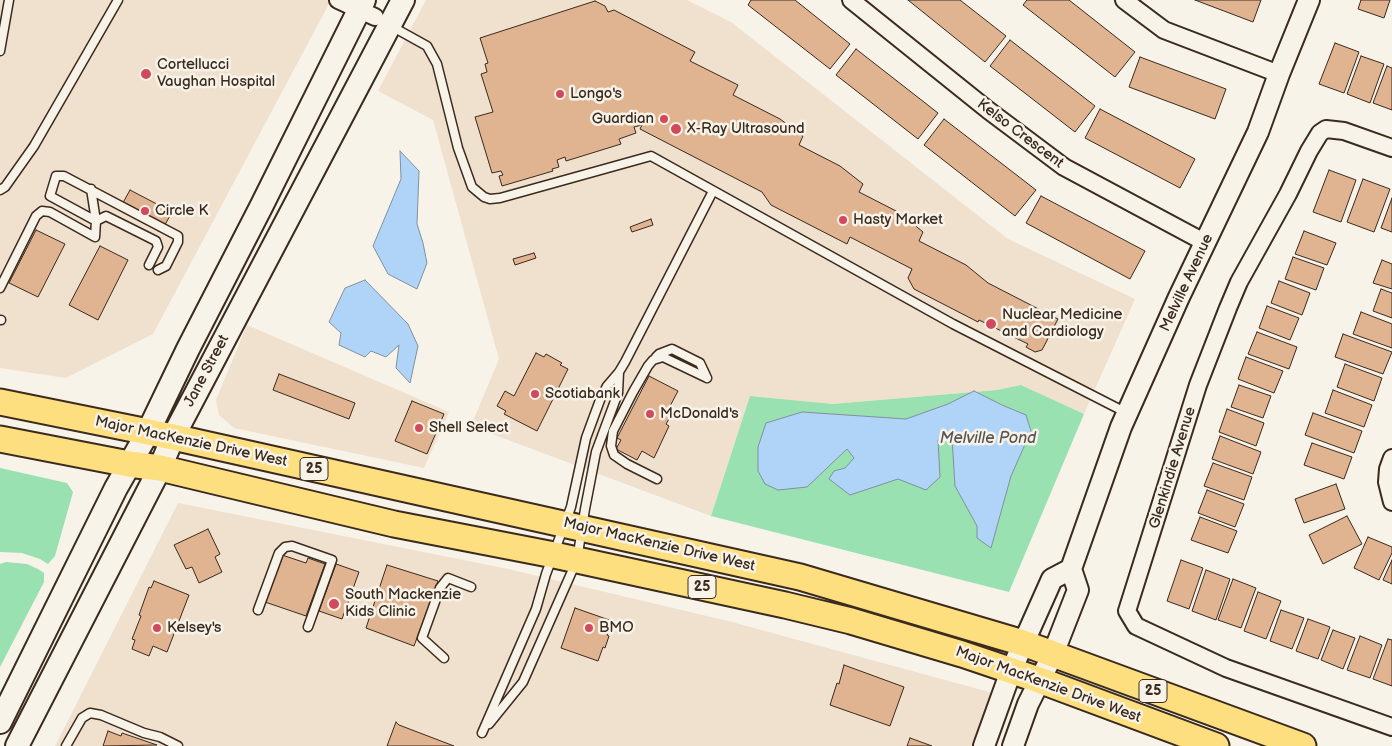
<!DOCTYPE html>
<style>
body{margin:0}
canvas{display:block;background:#f7f3e8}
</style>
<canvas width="1392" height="746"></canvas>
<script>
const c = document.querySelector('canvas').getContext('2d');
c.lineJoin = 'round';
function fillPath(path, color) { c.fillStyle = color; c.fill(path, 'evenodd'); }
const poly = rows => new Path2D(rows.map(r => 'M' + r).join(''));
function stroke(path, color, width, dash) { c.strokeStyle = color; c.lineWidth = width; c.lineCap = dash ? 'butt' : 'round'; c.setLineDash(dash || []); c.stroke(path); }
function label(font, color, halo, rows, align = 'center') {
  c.font = font + ' "Balsamiq Sans",sans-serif'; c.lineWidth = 5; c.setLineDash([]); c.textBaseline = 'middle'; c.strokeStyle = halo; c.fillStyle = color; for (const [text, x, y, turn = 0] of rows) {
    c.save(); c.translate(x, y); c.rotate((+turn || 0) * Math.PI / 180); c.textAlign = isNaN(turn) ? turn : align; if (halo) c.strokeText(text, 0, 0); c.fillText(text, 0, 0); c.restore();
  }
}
const built = poly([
 [0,0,331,0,153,334,66,378,0,368],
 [426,0,687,0,731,22,1008,239,1135,299,1084,414,1021,385,997,390,833,404,750,396,711,516,471,426,499,359,433,120,378,91],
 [247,325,449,412,424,468,234,428,219,415,216,400],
 [178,503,508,569,728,621,993,693,972,746,55,746]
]);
const green = poly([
 [1021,385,1084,414,1009,592,711,516,750,396,833,404,997,390],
 [0,468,67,483,73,492,55,556,48,564,40,559,22,553,0,552],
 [6,562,27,564,38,569,44,573,44,582,0,667,0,564]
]);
const water = poly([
 [400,151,419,171,417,224,423,243,427,263,417,289,388,274,373,246,401,179,400,151],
 [365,280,408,324,418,346,410,383,396,368,399,345,386,357,371,351,365,357,339,345,341,333,329,322,345,288,365,280],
 [974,391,1002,405,1026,415,1031,431,1011,476,991,548,977,538,977,526,955,486,952,438,938,440,940,477,926,490,898,479,850,495,829,479,834,471,845,468,854,458,847,449,807,487,778,490,765,484,758,471,758,447,766,423,802,412,906,419,948,404,974,391]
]);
const building = poly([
 [751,0,795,0,850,44,830,69,748,5,751,0],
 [908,0,960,0,1006,36,985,62,908,0],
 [1027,0,1069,0,1135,52,1115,77,1023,5,1027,0],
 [1195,0,1261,0,1253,22,1195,0],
 [1361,0,1390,0,1384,18,1358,9,1361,0],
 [595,1,605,6,608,12,614,10,695,52,690,61,738,85,733,95,780,119,803,136,799,145,840,166,863,184,859,192,900,213,923,232,919,241,966,265,988,283,1058,319,1042,350,1035,352,1026,347,1028,344,979,320,978,322,914,289,908,278,912,269,850,237,847,244,771,205,762,192,640,129,642,125,634,127,636,133,619,139,621,144,566,161,565,157,557,160,559,167,552,169,553,171,502,186,499,176,503,175,501,171,492,173,475,117,493,112,481,74,487,72,485,64,488,63,480,38,595,1],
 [1010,40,1095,106,1075,132,990,66,1010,40],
 [1335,43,1359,52,1344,93,1319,84,1335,43],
 [856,49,938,113,918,139,836,75,856,49],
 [1361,56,1384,64,1370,103,1347,94,1361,56],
 [1140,57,1226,89,1215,119,1129,87,1140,57],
 [1387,66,1392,68,1392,110,1373,103,1387,66],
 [1100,109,1195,159,1180,188,1085,138,1100,109],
 [944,119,1036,190,1015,216,924,145,944,119],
 [1329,170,1356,180,1341,222,1313,212,1329,170],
 [1363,179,1390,189,1374,232,1347,222,1363,179],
 [130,190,172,212,161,232,119,210,130,190],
 [1041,196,1145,251,1130,279,1026,223,1041,196],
 [1392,198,1392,232,1381,228,1392,198],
 [651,219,653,225,632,232,630,227,651,219],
 [36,230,65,244,38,297,9,283,36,230],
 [1304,231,1336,243,1327,265,1295,254,1304,231],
 [100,246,128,260,98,320,69,305,100,246],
 [534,253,536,258,515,265,513,259,534,253],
 [1293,257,1324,268,1316,290,1285,279,1293,257],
 [1382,260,1392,264,1392,289,1373,283,1382,260],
 [1279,281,1310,293,1302,315,1271,303,1279,281],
 [1381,289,1392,293,1392,318,1373,311,1381,289],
 [1267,306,1299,318,1290,340,1259,328,1267,306],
 [1361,312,1392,324,1392,348,1353,334,1361,312],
 [1257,332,1297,347,1289,369,1248,354,1257,332],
 [1343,334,1392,352,1383,374,1335,357,1343,334],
 [536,353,544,357,546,354,562,363,560,365,568,369,537,431,504,414,506,411,497,406,505,391,514,396,536,353],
 [1246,357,1283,371,1274,393,1238,379,1246,357],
 [1345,364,1382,378,1374,401,1337,387,1345,364],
 [279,374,355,403,349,419,273,390,279,374],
 [649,376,678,391,669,408,674,410,666,424,669,426,654,458,642,451,637,460,616,449,621,440,617,438,649,376],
 [1239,385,1271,396,1263,418,1231,407,1239,385],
 [1333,390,1372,405,1364,427,1325,413,1333,390],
 [412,401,444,414,427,454,395,441,412,401],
 [1227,409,1264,423,1256,446,1219,432,1227,409],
 [1313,413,1362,431,1354,453,1305,435,1313,413],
 [1220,436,1261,452,1253,474,1212,459,1220,436],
 [1312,443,1352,457,1344,479,1304,465,1312,443],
 [1213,463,1252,477,1244,500,1204,486,1213,463],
 [1336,484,1345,509,1304,523,1295,499,1336,484],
 [1207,490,1244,504,1235,527,1198,513,1207,490],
 [1347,516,1362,544,1323,564,1309,535,1347,516],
 [1200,517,1237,531,1228,553,1191,540,1200,517],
 [208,529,220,554,215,557,222,572,199,583,192,567,186,569,174,545,208,529],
 [1368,537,1392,547,1392,553,1379,580,1354,568,1368,537],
 [282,555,306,563,308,558,325,564,306,616,265,602,282,555],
 [1181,560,1203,568,1189,609,1167,601,1181,560],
 [1392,560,1392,584,1383,580,1392,560],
 [336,564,359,572,342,619,319,611,336,564],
 [387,565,438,581,414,646,366,628,387,565],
 [1206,570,1230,579,1216,620,1192,611,1206,570],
 [1233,579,1256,588,1241,628,1218,620,1233,579],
 [154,581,189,595,167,652,153,646,149,656,132,649,135,640,132,639,141,616,139,615,149,587,151,588,154,581],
 [1258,592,1281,601,1266,639,1244,631,1258,592],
 [575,608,612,621,607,635,609,636,605,648,603,647,598,661,561,648,575,608],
 [1281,610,1304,618,1292,649,1270,641,1281,610],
 [1308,619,1330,627,1318,659,1296,651,1308,619],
 [1333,630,1355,638,1343,669,1321,660,1333,630],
 [1360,636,1382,645,1370,678,1347,670,1360,636],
 [1388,639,1392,640,1392,686,1373,679,1388,639],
 [844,665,904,687,890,726,830,705,837,683,839,684,844,665],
 [396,722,399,725,454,746,387,746,396,722],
 [108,731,121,736,122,733,157,745,103,746,108,731],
 [910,738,932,746,907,746,910,738]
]);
const service = poly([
 [391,26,427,46,437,64,458,148,472,187,484,197,490,199,500,198,651,156,953,324,1125,412],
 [0,51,9,0],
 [91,189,96,221,106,216,156,241,158,247,149,265],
 [0,190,5,187,34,146,118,0],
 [0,288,36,216,42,211,50,212,95,237,96,221,50,196,56,176,64,176,178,236,178,242,166,266,158,270],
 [0,320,1,320],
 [656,357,659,354,672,349,700,363,707,378],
 [657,479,627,464,614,455,611,446,613,431,633,392,648,366,653,360,663,357,707,378],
 [258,610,279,553,285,547,292,546,332,560,308,627],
 [444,658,422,638,440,588,448,578,471,587],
 [489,724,523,682,577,560,585,509,596,452,618,393,619,372],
 [482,733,536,609,546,574,571,507,586,438,600,400,607,386,619,372,625,362,713,191],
 [66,746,82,718,90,713,101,715,144,733,160,737,178,746]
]);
const minor = poly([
 [338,0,375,17],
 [851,0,988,110,1064,167,1206,243],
 [1124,0,1164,30,1279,74],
 [1392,148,1344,131,1326,129,1320,133,1309,151,1288,194,1239,282,1228,308,1198,385,1127,611,1136,626,1226,668,1392,727],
 [1392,458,1388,469,1387,482,1392,502]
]);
const tertiary = poly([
 [984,746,1011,671,1052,579,1071,569],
 [1013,746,1028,704,1053,654,1078,590,1071,569,1121,427,1179,297,1258,132,1279,74,1309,0]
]);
const secondary = poly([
 [0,722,116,488,148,432,188,349,262,205,364,0],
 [17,746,160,468,173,437,403,0]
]);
const primary = poly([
 [0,402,173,437,800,577,1023,643,1303,746],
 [0,439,129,464,160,468,394,524,554,555,785,605,851,621,962,654,1039,680,1216,746]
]);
const markers = [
 [146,74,6,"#d1495b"],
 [560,94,5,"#d1495b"],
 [664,119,5,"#d1495b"],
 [676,129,6,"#d1495b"],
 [145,211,5,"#d1495b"],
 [843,220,5,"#d1495b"],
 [991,324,6,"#d1495b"],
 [535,394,5,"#d1495b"],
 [650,414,5,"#d1495b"],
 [419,428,5,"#d1495b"],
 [334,604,6,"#d1495b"],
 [157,628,5,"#d1495b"],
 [589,628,5,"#d1495b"]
];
const shields = [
 [314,469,28],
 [702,587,28],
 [1153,691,28]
];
const shieldNames = [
 ["25",314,469],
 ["25",702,587],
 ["25",1153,691]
];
const poiNames = [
 ["Cortellucci",157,65],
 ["Vaughan Hospital",157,82],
 ["Longo's",570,94],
 ["Guardian",654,119,"right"],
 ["X-Ray Ultrasound",687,129],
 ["Circle K",155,211],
 ["Hasty Market",853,220],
 ["Nuclear Medicine",1002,315],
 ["and Cardiology",1002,332],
 ["Scotiabank",545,394],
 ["McDonald's",660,414],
 ["Shell Select",429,428],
 ["South Mackenzie",345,595],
 ["Kids Clinic",345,612],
 ["Kelsey's",167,628],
 ["BMO",599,628]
];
const streetNames = [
 ["Kelso Crescent",1020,134,37],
 ["Melville Avenue",1187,283,-65],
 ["Jane Street",207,371,-62],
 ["Major MacKenzie Drive West",191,442,12],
 ["Glenkindie Avenue",1173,468,-73],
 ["Major MacKenzie Drive West",659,545,13],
 ["Major MacKenzie Drive West",1048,685,20]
];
const waterNames = [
 ["Melville Pond",988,439]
];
fillPath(built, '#f0e0ce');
fillPath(green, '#99e1b0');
fillPath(water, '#afd4f8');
stroke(water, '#8190a1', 1);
fillPath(building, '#e1b491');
stroke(building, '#3b2a1e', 1);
stroke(service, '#3b2a1e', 11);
stroke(minor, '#3b2a1e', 20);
stroke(tertiary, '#3b2a1e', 24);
stroke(secondary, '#3b2a1e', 26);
stroke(primary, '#3b2a1e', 29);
stroke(service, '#f7f3e8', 8);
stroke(minor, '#f7f3e8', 16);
stroke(tertiary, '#f7f3e8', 20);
stroke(secondary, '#f7f3e8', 22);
stroke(primary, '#fddf80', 25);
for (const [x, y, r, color] of markers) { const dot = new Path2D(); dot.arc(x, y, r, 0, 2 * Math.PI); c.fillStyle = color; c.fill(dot); stroke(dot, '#f7f3e8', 2); }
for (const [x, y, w] of shields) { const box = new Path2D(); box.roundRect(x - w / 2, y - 11.5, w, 23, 4); c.fillStyle = '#f7f3e8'; c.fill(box); stroke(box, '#3b2a1e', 1); }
label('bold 14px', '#3b2a1e', null, shieldNames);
label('15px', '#3b2a1e', '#f7f3e8', poiNames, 'left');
label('15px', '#3b2a1e', '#f7f3e8', streetNames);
label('italic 16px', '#585454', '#f7f3e8', waterNames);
</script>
